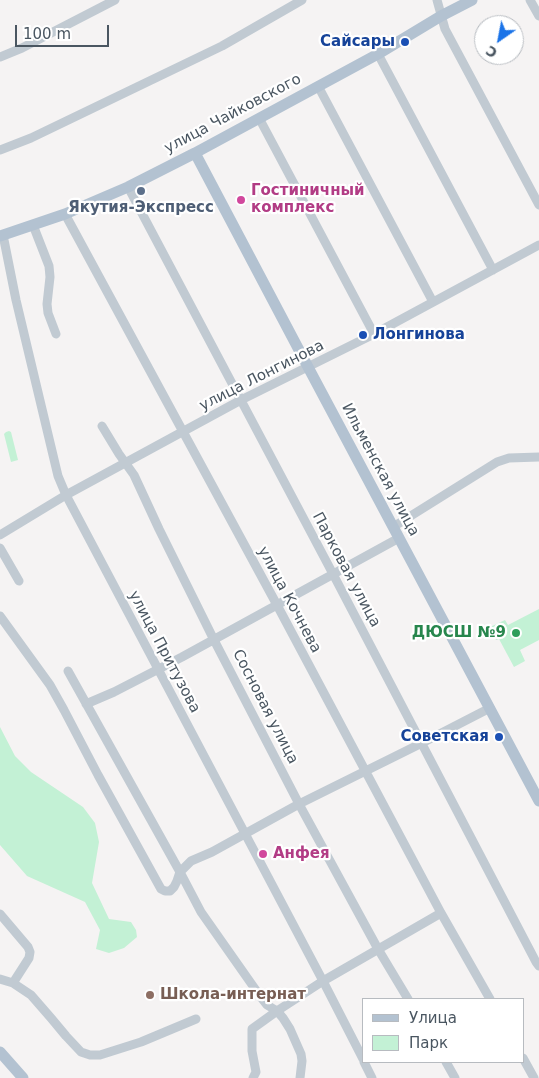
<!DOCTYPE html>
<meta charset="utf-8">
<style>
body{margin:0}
#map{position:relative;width:539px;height:1078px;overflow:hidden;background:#f5f3f3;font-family:"DejaVu Sans",sans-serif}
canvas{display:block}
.legend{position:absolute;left:362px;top:998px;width:162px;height:65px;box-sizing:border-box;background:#fff;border:1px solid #b7bbc0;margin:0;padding:6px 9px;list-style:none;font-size:15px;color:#4a5661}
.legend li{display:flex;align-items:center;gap:10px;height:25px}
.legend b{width:25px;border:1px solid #b7bbc0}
.north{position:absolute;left:474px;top:15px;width:50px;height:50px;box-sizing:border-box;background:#fff;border:1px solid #b7bbc0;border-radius:50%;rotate:213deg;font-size:14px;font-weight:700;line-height:20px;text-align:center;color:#4a5661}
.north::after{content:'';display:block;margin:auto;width:18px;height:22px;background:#1a73e8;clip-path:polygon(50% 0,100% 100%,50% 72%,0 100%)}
.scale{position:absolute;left:15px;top:25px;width:94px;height:22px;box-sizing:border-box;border:2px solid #4a5661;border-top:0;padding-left:6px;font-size:15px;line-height:18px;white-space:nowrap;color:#4a5661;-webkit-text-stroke:4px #fff;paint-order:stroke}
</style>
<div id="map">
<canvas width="539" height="1078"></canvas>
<ul class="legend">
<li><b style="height:6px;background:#b3c2d1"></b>Улица</li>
<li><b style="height:14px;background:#c3f1d5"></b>Парк</li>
</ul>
<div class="north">С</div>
<div class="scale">100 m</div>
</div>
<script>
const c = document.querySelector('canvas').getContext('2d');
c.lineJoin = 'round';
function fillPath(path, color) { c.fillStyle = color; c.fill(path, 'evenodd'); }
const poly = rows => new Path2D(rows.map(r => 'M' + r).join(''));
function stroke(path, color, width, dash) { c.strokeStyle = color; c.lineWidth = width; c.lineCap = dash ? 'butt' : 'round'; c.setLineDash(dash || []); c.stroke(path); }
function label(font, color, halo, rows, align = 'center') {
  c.font = font + ' "DejaVu Sans",sans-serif'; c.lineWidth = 4.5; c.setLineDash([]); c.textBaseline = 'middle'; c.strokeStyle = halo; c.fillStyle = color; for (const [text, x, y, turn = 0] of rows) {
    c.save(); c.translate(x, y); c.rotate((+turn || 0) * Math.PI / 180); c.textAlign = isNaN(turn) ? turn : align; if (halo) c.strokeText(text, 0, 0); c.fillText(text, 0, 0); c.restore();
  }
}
const green = poly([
 [9,431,11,432,18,460,11,462,4,434,6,432],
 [539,609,539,640,520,650,525,661,514,667,499,639,496,640,490,627,505,620,508,625],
 [0,727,15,756,31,772,83,807,95,823,99,842,92,883,109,919,131,922,136,930,137,937,124,948,109,953,96,949,100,930,85,902,27,876,0,845]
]);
const minor = poly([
 [437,0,445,29,539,205],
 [530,0,539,16],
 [378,54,493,270],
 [0,57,22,48,115,0],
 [318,86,433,302],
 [259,118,374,334],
 [0,150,31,138,222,46,302,0],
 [128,187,333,574,536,962,539,966],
 [65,214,277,605,441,913,490,999],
 [33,225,49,266,50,277,47,304,48,313,56,334],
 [3,235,16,300,58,476,66,495,323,981,363,1059],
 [102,426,119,454,134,475,159,529,214,640,299,804,378,949,408,999],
 [393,527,497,462,509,458,539,457],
 [0,535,66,495,241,400,374,334,539,245],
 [0,548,19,581],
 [0,616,50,685,64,710,98,775,161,889,165,891,170,891,174,887,177,881,180,872,191,861,212,852,299,804,422,743,490,708],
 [68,671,180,872,201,912,260,996,267,1005,277,1011,283,1018,290,1029,301,1054,302,1061,300,1078],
 [86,704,114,692,182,657,399,538],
 [0,914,28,947,30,952,29,958,13,983],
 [0,979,13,983,31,995,51,1018,66,1036,81,1052,90,1055,100,1055,141,1042,196,1019],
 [523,1058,534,1078],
 [364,1062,372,1078],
 [446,1062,455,1078],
 [253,1078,256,1072,252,1051,252,1029,277,1011,323,981,441,913]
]);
const major = poly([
 [195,153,308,367,539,801],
 [0,236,65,214,128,187,195,153,378,54,441,16,472,0],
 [0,1052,23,1078]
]);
const markers = [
 [405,42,5,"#1a4fb4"],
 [141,191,5,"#5c6f8a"],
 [241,200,5,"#d1479c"],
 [363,335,5,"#1a4fb4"],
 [516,633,5,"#2e9e5b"],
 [499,737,5,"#1a4fb4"],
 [263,854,5,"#d1479c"],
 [150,995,5,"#8d6e63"]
];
const transitNames = [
 ["Сайсары",395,42],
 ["Лонгинова",373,335,"left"],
 ["Советская",489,737]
];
const streetNames = [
 ["улица Чайковского",233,114,-28],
 ["улица Лонгинова",262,376,-27],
 ["Ильменская улица",380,470,62],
 ["Парковая улица",346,570,62],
 ["улица Кочнева",289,600,62],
 ["улица Притузова",164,652,62],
 ["Сосновая улица",265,707,63]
];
const hotelNames = [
 ["Гостиничный",251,191],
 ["комплекс",251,208],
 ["Анфея",273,854]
];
const serviceNames = [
 ["Якутия-Экспресс",141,208]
];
const leisureNames = [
 ["ДЮСШ №9",506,633]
];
const educationNames = [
 ["Школа-интернат",160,995]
];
fillPath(green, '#c3f1d5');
stroke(minor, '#c1cad2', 9);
stroke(major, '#b3c2d1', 11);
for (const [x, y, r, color] of markers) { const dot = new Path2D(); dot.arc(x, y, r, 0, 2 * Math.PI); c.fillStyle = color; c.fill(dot); stroke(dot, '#fff', 2); }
label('bold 15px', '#164399', '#fff', transitNames, 'right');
label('15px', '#4a5661', '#fff', streetNames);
label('bold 15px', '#b23c85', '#fff', hotelNames, 'left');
label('bold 15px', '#4e5e75', '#fff', serviceNames);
label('bold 15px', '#27864d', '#fff', leisureNames, 'right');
label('bold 15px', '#785e54', '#fff', educationNames, 'left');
</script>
